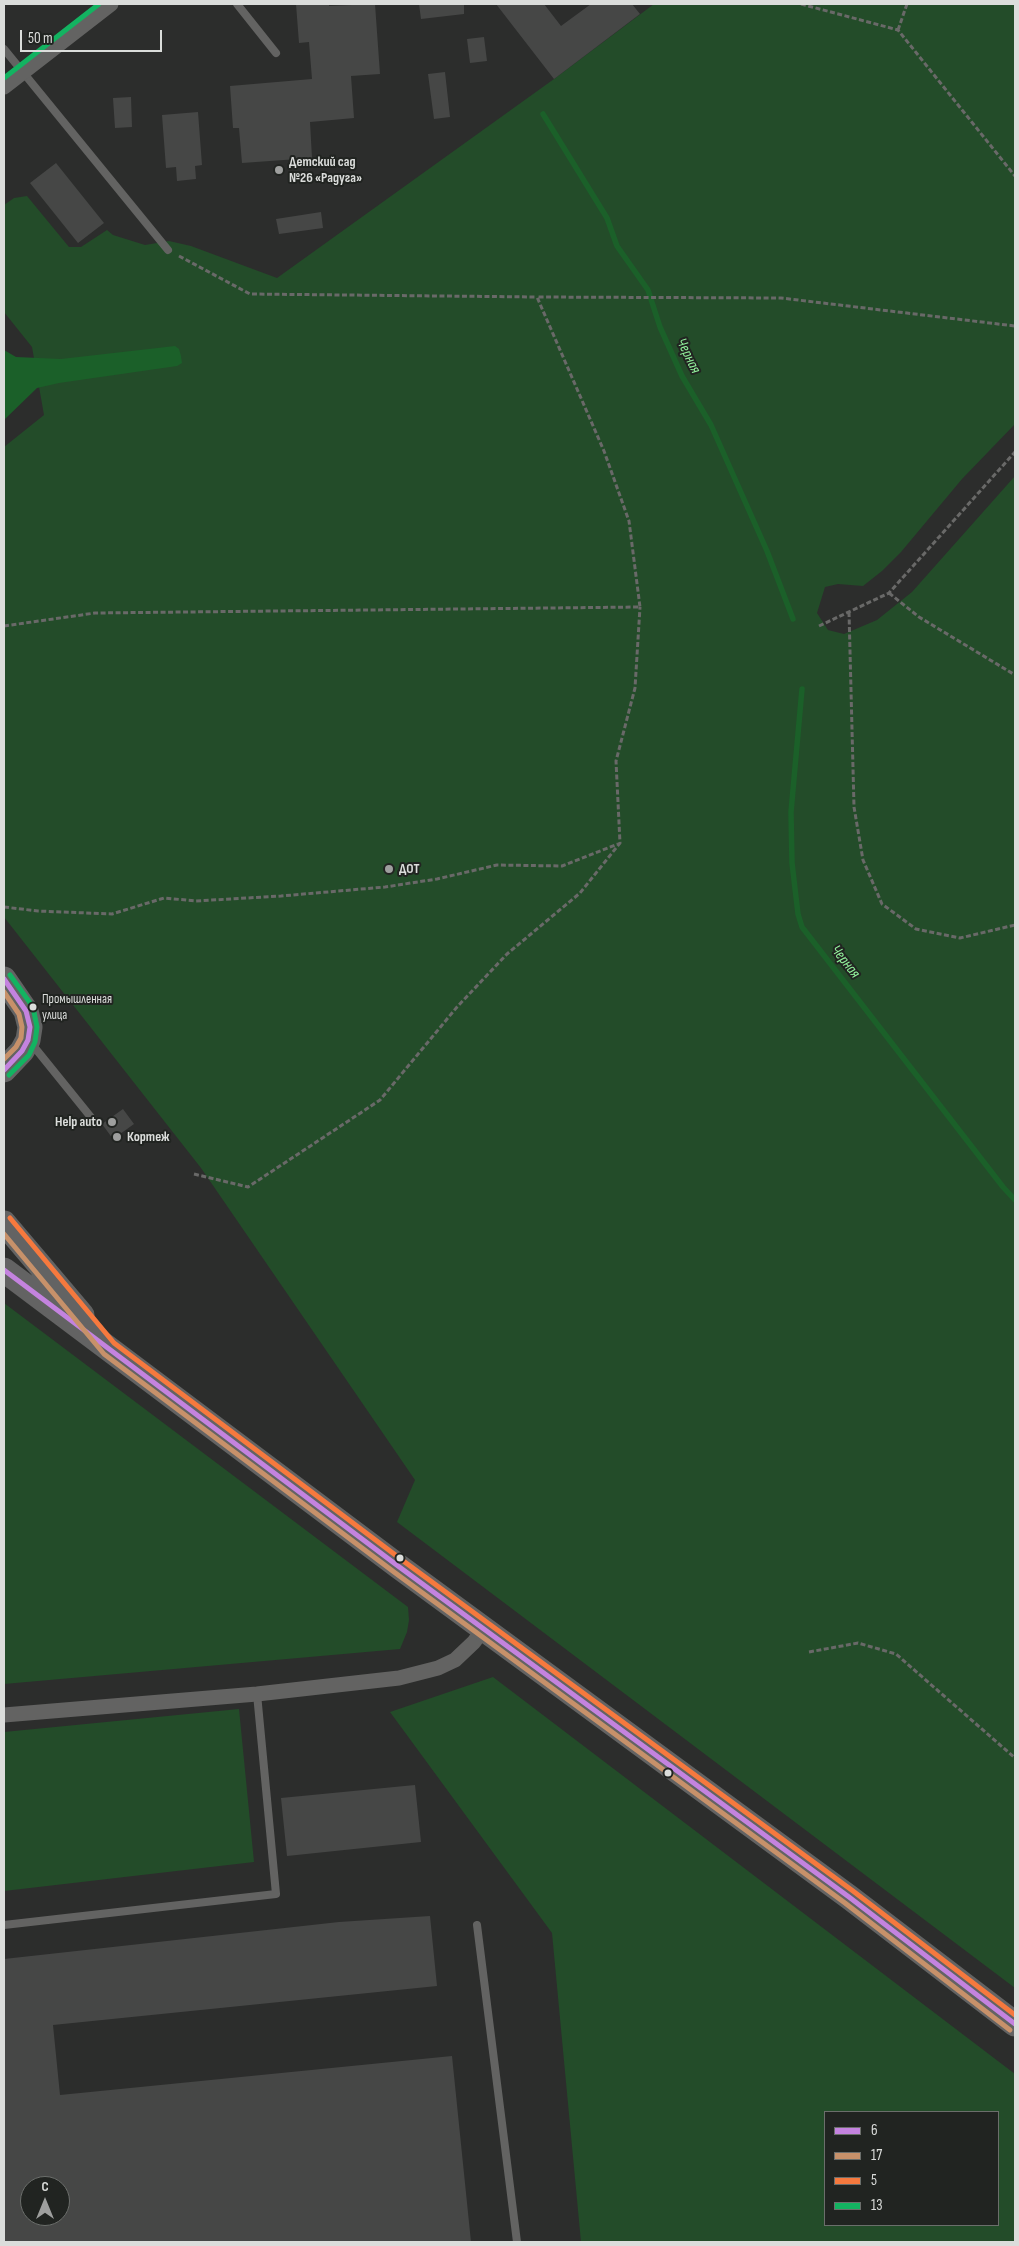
<!DOCTYPE html>
<meta charset="utf-8">
<style>
body{margin:0}
#map{position:relative;width:1019px;height:2246px;overflow:hidden;background:#2c2d2c;font-family:"Sofia Sans Condensed",sans-serif}
canvas{display:block}
.frame{position:absolute;inset:0;border:5px solid #dbdddb;pointer-events:none}
.legend{position:absolute;left:824px;top:2111px;width:175px;height:115px;box-sizing:border-box;background:#212421;border:1px solid #6b6e6b;margin:0;padding:6px 9px;list-style:none;font-size:15px;color:#dbdddb}
.legend li{display:flex;align-items:center;gap:10px;height:25px}
.legend b{width:25px;border:1px solid #6b6e6b}
.north{position:absolute;left:20px;top:2176px;width:50px;height:50px;box-sizing:border-box;background:#212421;border:1px solid #6b6e6b;border-radius:50%;rotate:0deg;font-size:14px;font-weight:700;line-height:20px;text-align:center;color:#dbdddb}
.north::after{content:'';display:block;margin:auto;width:18px;height:22px;background:#9e9f9e;clip-path:polygon(50% 0,100% 100%,50% 72%,0 100%)}
.scale{position:absolute;left:20px;top:30px;width:142px;height:22px;box-sizing:border-box;border:2px solid #dbdddb;border-top:0;padding-left:6px;font-size:15px;line-height:18px;white-space:nowrap;color:#dbdddb;-webkit-text-stroke:4px #212421;paint-order:stroke}
</style>
<div id="map">
<canvas width="1019" height="2246"></canvas>
<div class="frame"></div>
<ul class="legend">
<li><b style="height:6px;background:#c483df"></b>6</li>
<li><b style="height:6px;background:#c7916a"></b>17</li>
<li><b style="height:6px;background:#f6793e"></b>5</li>
<li><b style="height:6px;background:#13b361"></b>13</li>
</ul>
<div class="north">С</div>
<div class="scale">50 m</div>
</div>
<script>
const c = document.querySelector('canvas').getContext('2d');
c.lineJoin = 'round';
function fillPath(path, color) { c.fillStyle = color; c.fill(path, 'evenodd'); }
const poly = rows => new Path2D(rows.map(r => 'M' + r).join(''));
function stroke(path, color, width, dash) { c.strokeStyle = color; c.lineWidth = width; c.lineCap = dash ? 'butt' : 'round'; c.setLineDash(dash || []); c.stroke(path); }
function label(font, color, halo, rows, align = 'center') {
  c.font = font + ' "Sofia Sans Condensed",sans-serif'; c.lineWidth = 4; c.setLineDash([]); c.textBaseline = 'middle'; c.strokeStyle = halo; c.fillStyle = color; for (const [text, x, y, turn = 0] of rows) {
    c.save(); c.translate(x, y); c.rotate((+turn || 0) * Math.PI / 180); c.textAlign = isNaN(turn) ? turn : align; if (halo) c.strokeText(text, 0, 0); c.fillText(text, 0, 0); c.restore();
  }
}
const green = poly([
 [654,4,1015,4,1015,424,962,479,901,552,882,571,863,586,838,584,825,587,817,613,828,630,844,634,877,620,912,592,1015,476,1015,1988,397,1522,415,1480,201,1168,4,917,4,447,44,415,32,347,4,312,4,205,14,198,27,196,69,247,81,247,107,230,113,235,145,245,169,241,191,246,277,278,554,79],
 [4,1303,408,1607,409,1620,407,1632,400,1649,4,1684],
 [493,1677,1015,2074,1015,2242,581,2242,552,1933,390,1712],
 [998,2112,998,2225,825,2225,825,2112],
 [239,1709,254,1862,4,1891,4,1732]
]);
const water = poly([
 [175,346,179,349,181,356,182,363,177,366,59,383,37,388,4,420,4,350,16,357,61,359]
]);
const stream = poly([
 [543,114,607,218,617,246,648,290,660,327,682,376,711,425,767,551,793,619],
 [802,689,791,812,792,863,798,914,802,927,1003,1187,1015,1200]
]);
const building = poly([
 [296,4,329,4,329,6,375,4,380,74,351,76,354,118,310,122,312,158,242,163,239,128,233,128,230,86,312,79,309,42,299,43],
 [419,4,464,4,464,14,421,19],
 [496,4,544,4,561,26,591,4,632,4,640,14,554,79],
 [484,37,487,61,470,63,467,39],
 [445,72,450,117,434,119,428,74],
 [131,97,132,127,115,128,113,98],
 [198,112,202,165,195,166,196,179,177,181,176,167,166,168,162,115],
 [56,163,104,223,78,243,30,183],
 [321,212,323,228,279,234,276,219],
 [123,1109,134,1124,113,1139,102,1124],
 [415,1785,421,1842,287,1856,281,1798],
 [430,1916,437,1986,53,2025,60,2095,452,2056,471,2242,4,2242,4,1959,339,1922],
 [30,2186,60,2186,60,2216,30,2216]
]);
const path = poly([
 [801,4,898,30,1015,176],
 [898,30,907,4],
 [179,256,250,294,537,297],
 [889,593,919,617,1015,675],
 [849,612,854,807,863,860,882,904,916,929,960,938,1015,925],
 [4,626,95,613,640,607,629,521,604,451,537,297,781,298,1015,326],
 [819,626,889,593,1015,452],
 [4,907,38,911,112,914,164,898,196,901,281,896,385,887,437,879,497,865,562,866,618,844],
 [194,1174,248,1187,380,1100,457,1007,507,954,580,893,620,843,616,761,635,688,640,607],
 [809,1652,858,1643,896,1654,1015,1758]
]);
const service = poly([
 [237,4,276,53],
 [4,49,168,250],
 [31,1043,94,1121],
 [4,1925,276,1894,257,1694],
 [477,1925,517,2242]
]);
const minor = poly([
 [4,87,111,4],
 [4,1715,257,1694,399,1678,438,1668,455,1660,474,1642,483,1629]
]);
const primary = poly([
 [4,979,26,1011,30,1027,28,1040,22,1051,4,1070],
 [4,1223,82,1315],
 [4,1270,398,1566,849,1897,1015,2024]
]);
const bus1 = poly([
 [4,979,26,1011,30,1027,28,1040,22,1051,4,1070],
 [4,1270,398,1566,849,1897,1015,2024]
]);
const bus2 = poly([
 [4,992,19,1014,22,1027,21,1038,16,1047,4,1059],
 [4,1234,104,1354,394,1572,845,1903,1010,2030]
]);
const bus3 = poly([
 [10,1218,114,1343,402,1560,853,1891,1015,2015]
]);
const bus4 = poly([
 [4,78,99,4],
 [9,1075,29,1055,35,1042,37,1027,33,1007,10,975]
]);
const markers = [
 [279,170,5,"#9e9f9e"],
 [389,869,5,"#9e9f9e"],
 [33,1007,4.5,"#dbdddb"],
 [112,1122,5,"#9e9f9e"],
 [117,1137,5,"#9e9f9e"],
 [400,1558,4.5,"#dbdddb"],
 [668,1773,4.5,"#dbdddb"]
];
const busNames = [
 ["Промышленная",42,1000],
 ["улица",42,1016]
];
const poiNames = [
 ["Детский сад",289,162],
 ["№26 «Радуга»",289,178],
 ["ДОТ",399,869],
 ["Help auto",102,1122,"right"],
 ["Кортеж",127,1137]
];
const waterNames = [
 ["Черная",688,356,64],
 ["Черная",845,962,52]
];
fillPath(green, '#234c29');
fillPath(water, '#1b6029');
stroke(stream, '#1b6029', 5.5);
fillPath(building, '#464746');
stroke(path, '#696968', 3, [5, 2.5]);
stroke(service, '#636362', 8);
stroke(minor, '#636362', 15);
stroke(primary, '#636363', 25);
stroke(bus1, '#c483df', 5);
stroke(bus2, '#c7916a', 5);
stroke(bus3, '#f6793e', 5);
stroke(bus4, '#13b361', 5);
for (const [x, y, r, color] of markers) { const dot = new Path2D(); dot.arc(x, y, r, 0, 2 * Math.PI); c.fillStyle = color; c.fill(dot); stroke(dot, '#212421', 2); }
label('13px', '#dbdddb', '#212421', busNames, 'left');
label('bold 14px', '#dbdddb', '#212421', poiNames, 'left');
label('italic 15px', '#92f29c', '#212421', waterNames);
</script>
